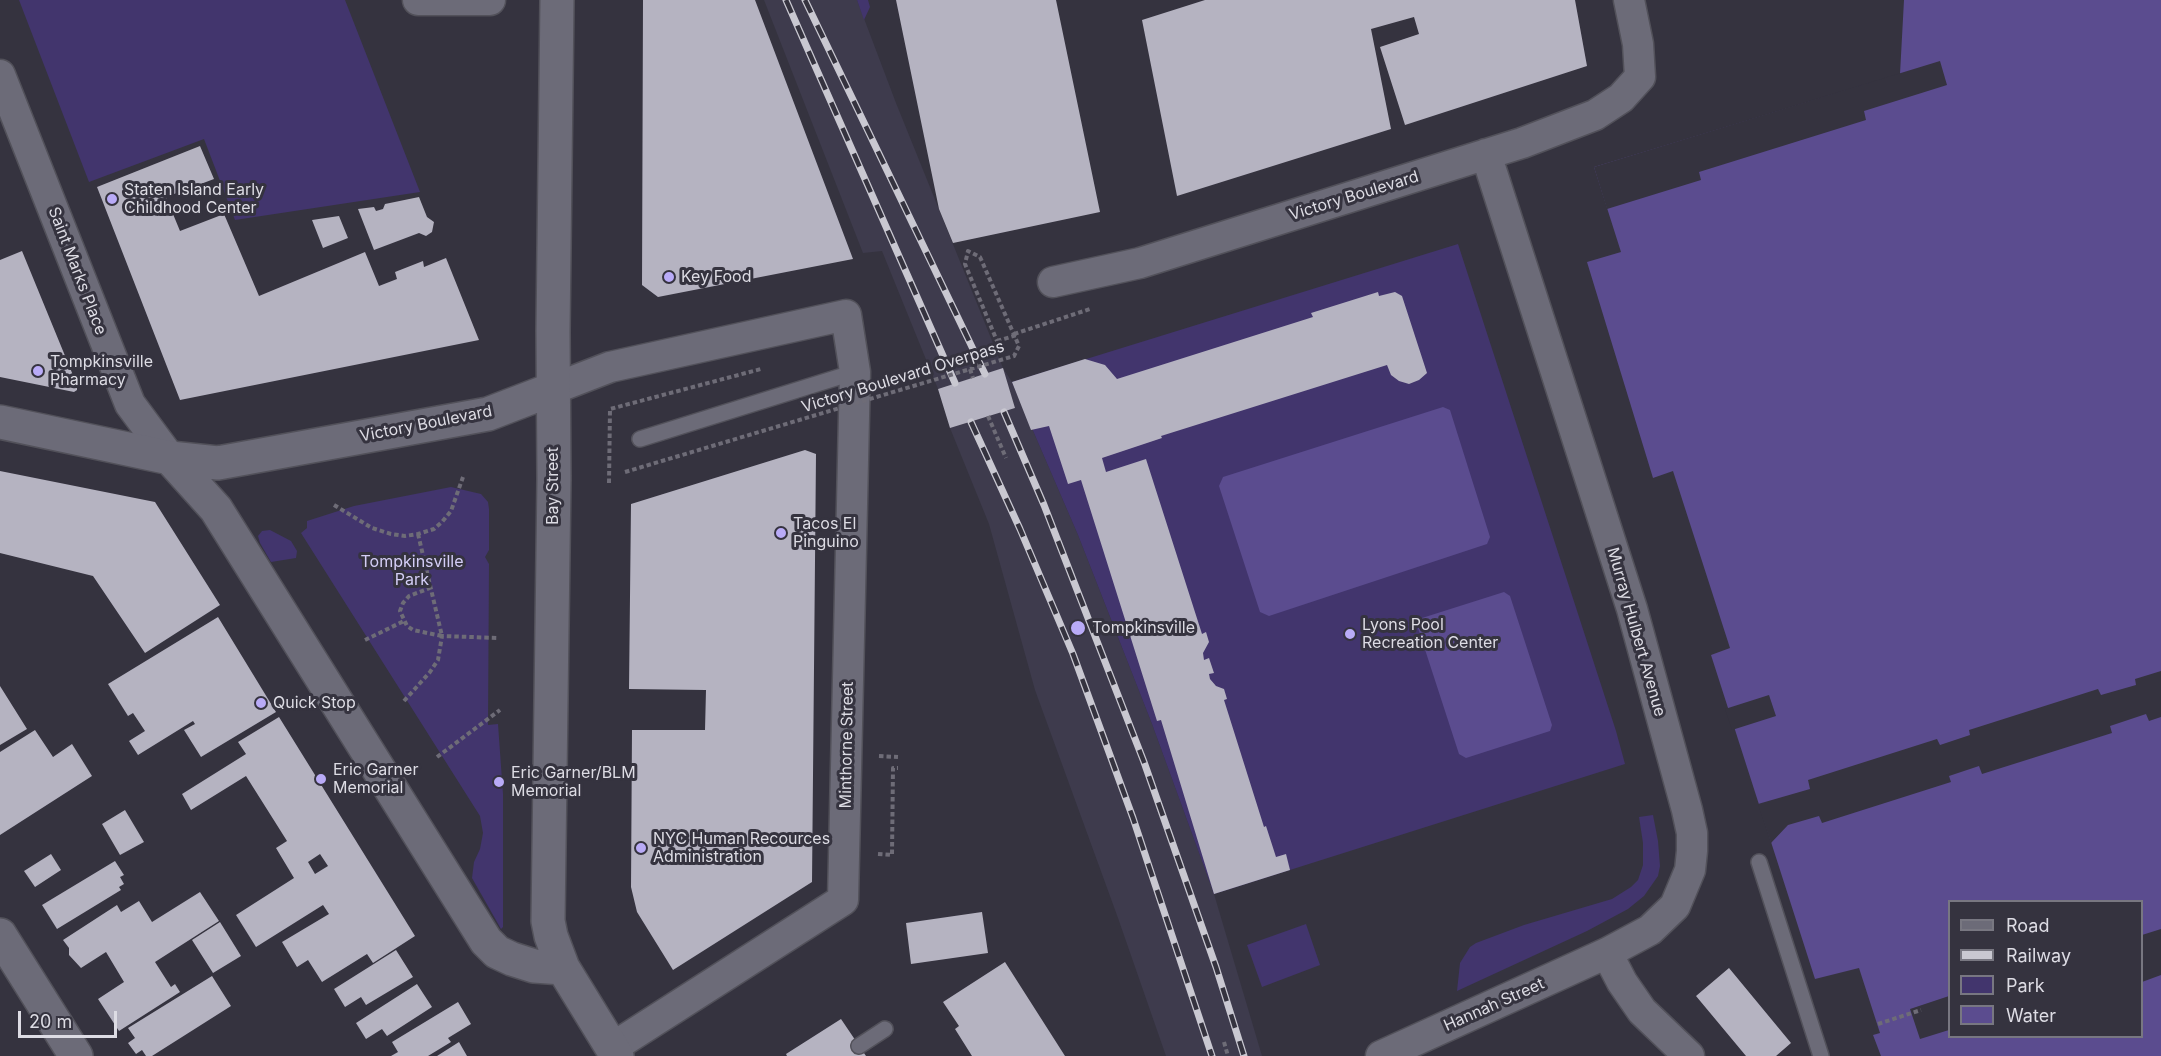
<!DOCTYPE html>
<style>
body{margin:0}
#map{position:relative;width:2161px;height:1056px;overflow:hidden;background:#35333f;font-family:Inter,sans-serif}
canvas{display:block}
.legend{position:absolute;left:1948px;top:900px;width:195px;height:138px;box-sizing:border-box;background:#35333f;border:2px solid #787781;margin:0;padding:8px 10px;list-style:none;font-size:18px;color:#dddce4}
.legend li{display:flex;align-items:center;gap:12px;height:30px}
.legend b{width:30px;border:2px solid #787781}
.scale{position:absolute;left:18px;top:1011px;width:99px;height:27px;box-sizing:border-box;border:3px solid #dddce4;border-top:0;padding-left:8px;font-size:18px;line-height:21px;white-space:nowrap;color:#dddce4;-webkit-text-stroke:4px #35333f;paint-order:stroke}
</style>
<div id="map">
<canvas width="2161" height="1056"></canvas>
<ul class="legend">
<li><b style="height:8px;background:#6c6b78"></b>Road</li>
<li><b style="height:8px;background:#c9c8d1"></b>Railway</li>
<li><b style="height:16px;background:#42356d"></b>Park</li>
<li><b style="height:16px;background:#5b4c8f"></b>Water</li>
</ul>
<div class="scale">20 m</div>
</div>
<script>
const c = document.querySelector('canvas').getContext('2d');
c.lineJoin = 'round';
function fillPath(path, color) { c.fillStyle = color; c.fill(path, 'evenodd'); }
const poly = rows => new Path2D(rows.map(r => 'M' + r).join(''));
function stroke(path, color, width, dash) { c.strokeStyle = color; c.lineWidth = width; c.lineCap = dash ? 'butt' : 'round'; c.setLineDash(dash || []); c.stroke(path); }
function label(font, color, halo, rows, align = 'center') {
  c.font = font + ' Inter,sans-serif'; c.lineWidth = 6; c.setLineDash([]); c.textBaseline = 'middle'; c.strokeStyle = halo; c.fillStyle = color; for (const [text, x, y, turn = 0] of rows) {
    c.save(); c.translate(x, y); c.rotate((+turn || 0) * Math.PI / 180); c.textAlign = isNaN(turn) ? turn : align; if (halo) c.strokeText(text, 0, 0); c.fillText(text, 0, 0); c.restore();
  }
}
const built = poly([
 [764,0,857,0,896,103,1003,368,1012,382,1078,535,1152,724,1214,894,1262,1056,1166,1056,1118,918,1035,690,989,524,950,428,1015,408,1003,369,938,389,882,251,863,253]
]);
const green = poly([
 [19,0,345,0,420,192,235,220,204,139,89,182],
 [857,0,868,0,870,7,864,20],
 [1458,244,1616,731,1625,764,1214,894,1152,724,1078,535,1012,382],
 [451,487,481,494,488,502,489,509,489,550,485,557,489,564,488,725,498,724,503,794,503,927,501,929,472,878,474,862,480,849,483,833,480,816,301,533,307,528,307,521,354,506],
 [270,530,291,541,297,551,296,558,271,562,260,543,258,536,262,531],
 [1653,815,1658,841,1660,866,1658,876,1644,896,1628,909,1587,931,1457,991,1460,963,1470,947,1476,943,1524,925,1612,899,1631,887,1638,880,1643,865,1643,843,1639,817],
 [1306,924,1320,965,1262,987,1247,945]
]);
const water = poly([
 [1904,0,2161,0,2161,1056,1881,1056,1873,1035,1880,1033,1859,968,1815,979,1711,655,1730,648,1673,471,1653,478,1587,262,1621,252,1594,167,1900,74],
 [1950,902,2142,902,2142,1036,1950,1036],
 [1443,407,1450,410,1490,537,1487,544,1269,616,1260,612,1219,486,1223,477],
 [1504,592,1510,596,1552,725,1550,731,1466,758,1459,754,1417,625,1422,618]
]);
const pier = poly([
 [1940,61,1947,85,1864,111,1866,120,1699,172,1701,180,1607,209,1594,167],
 [2161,671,2161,717,2149,721,2146,714,2110,726,2112,733,1982,774,1979,766,1949,776,1951,782,1822,823,1819,816,1788,825,1771,843,1758,804,1810,789,1808,780,1937,739,1940,745,1970,735,1969,730,2098,689,2101,695,2136,685,2135,679],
 [1769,695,1776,716,1732,730,1725,709],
 [2161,929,2161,975,2142,982,2142,935],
 [1949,996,1949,1030,1920,1039,1910,1009]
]);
const building = poly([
 [643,0,755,0,853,259,658,297,642,285],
 [896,0,1056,0,1100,212,953,243,939,209],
 [1205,0,1575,0,1587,66,1405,125,1380,47,1419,34,1414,17,1371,29,1391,129,1177,196,1142,20],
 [200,146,214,179,166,197,180,231,224,214,259,296,365,252,379,286,397,279,395,272,423,261,424,267,446,258,479,340,180,400,97,187],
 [419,197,427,217,434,222,432,232,426,236,419,233,374,250,358,209,374,207,376,211,383,209,385,204],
 [339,216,348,238,323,248,312,220],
 [22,251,77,385,77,390,74,392,0,377,0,260],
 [1378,292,1379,296,1395,292,1402,296,1427,373,1419,380,1409,384,1399,381,1391,375,1387,365,1161,436,1162,438,1102,458,1106,472,1146,459,1202,634,1206,632,1209,642,1203,653,1204,660,1209,658,1214,673,1209,674,1210,679,1216,686,1224,689,1227,699,1224,700,1264,827,1266,826,1276,857,1286,854,1290,870,1214,894,1161,720,1157,721,1081,480,1068,484,1049,426,1031,430,1012,382,1085,359,1105,365,1117,379,1313,317,1311,313],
 [1003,368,1015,408,950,428,938,389],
 [805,450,816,454,812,882,673,970,637,912,631,887,632,730,705,730,706,690,629,689,631,504],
 [0,471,155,502,220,605,145,653,93,576,0,553],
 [218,617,276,712,201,757,184,730,195,724,193,721,138,755,129,741,145,731,133,713,128,716,108,684],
 [0,686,27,729,0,745],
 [279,717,415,936,373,963,367,954,322,982,308,960,297,967,282,942,329,914,323,905,256,947,236,915,294,878,276,848,287,841,246,776,191,810,182,794,246,754,238,742],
 [320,854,328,866,315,874,308,862],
 [35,730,53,757,72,744,92,776,0,835,0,752],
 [125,810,144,842,120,855,102,824],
 [51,854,61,870,35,887,24,871],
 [115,861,124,875,120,877,124,884,119,887,121,890,57,929,42,905],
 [200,892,219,921,155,962,171,987,175,984,180,992,119,1031,98,999,124,982,106,952,81,968,69,955,69,948,63,940,117,905,121,912,139,901,152,922],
 [982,912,988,953,911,964,906,923],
 [220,922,241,956,213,973,192,940],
 [396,950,413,977,366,1005,361,997,345,1007,334,989],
 [1005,962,1065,1056,972,1056,955,1029,959,1026,943,1002],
 [1729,968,1791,1043,1776,1056,1746,1056,1696,996],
 [212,976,231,1006,152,1056,146,1056,142,1050,136,1054,128,1043,135,1038,128,1028],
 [417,984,432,1007,387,1036,382,1029,366,1039,356,1023],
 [458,1002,471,1024,448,1038,451,1042,428,1056,391,1056,398,1052,392,1042],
 [841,1019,866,1056,787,1056,786,1054],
 [459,1042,467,1056,437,1056]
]);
const path = poly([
 [1014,334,1090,309],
 [997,341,1017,335],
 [970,369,973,378],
 [988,416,1006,458],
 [609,483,610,409,761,369],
 [334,505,372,528,391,534,405,536,418,534,434,529,442,522,451,511,463,477],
 [418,534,442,636,413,630,407,626,400,611,403,603,409,596,430,588],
 [365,640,404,621],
 [404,701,430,672,438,660,442,636,499,638],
 [879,756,898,757],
 [437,757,500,710],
 [878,854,892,855,893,768,898,768],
 [1878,1024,1921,1010],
 [1224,1042,1228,1056]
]);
const lane = poly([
 [640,439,855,372],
 [1759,862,1821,1056],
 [859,1046,885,1029]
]);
const street = poly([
 [418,0,490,0],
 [0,75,130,404,170,458],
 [1053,282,1140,263,1522,143,1595,115,1621,98,1640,77,1638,44,1629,0],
 [553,389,610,367,846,315,855,372,843,900,612,1048],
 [1607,953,1622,982,1642,1011,1689,1056],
 [1381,1056,1607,953,1650,930,1675,906,1690,870,1692,851,1692,833,1687,810,1632,609,1486,154]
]);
const secondary = poly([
 [557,0,553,331,554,479,548,921,551,936,563,968,617,1056],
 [0,422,170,458,218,463,488,414,553,389],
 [170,458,216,509,486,941,497,952,512,959,534,966,563,968],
 [0,935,76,1056]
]);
const rail = poly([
 [786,0,955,383],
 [805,0,985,374],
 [1004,412,1044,505,1144,762,1216,967,1244,1056],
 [971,422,1020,529,1073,654,1133,818,1212,1056]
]);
const pathBridge = poly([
 [625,472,1014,356,1019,346,980,257,968,251,965,264,997,341]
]);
const markers = [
 [112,199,6,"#b9abf7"],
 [669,277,6,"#b9abf7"],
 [38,371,6,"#b9abf7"],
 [781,533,6,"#b9abf7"],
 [1078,628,8,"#b9abf7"],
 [1350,634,6,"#b9abf7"],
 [261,703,6,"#b9abf7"],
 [321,779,6,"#b9abf7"],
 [499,782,6,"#b9abf7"],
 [641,848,6,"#b9abf7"]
];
const poiNames = [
 ["Staten Island Early",124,190],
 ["Childhood Center",124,208],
 ["Key Food",681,277],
 ["Tompkinsville",50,362],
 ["Pharmacy",50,380],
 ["Tacos El",793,524],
 ["Pinguino",793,542],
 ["Lyons Pool",1362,625],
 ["Recreation Center",1362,643],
 ["Tompkinsville",1092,628],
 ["Quick Stop",273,703],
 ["Eric Garner",333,770],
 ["Memorial",333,788],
 ["Eric Garner/BLM",511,773],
 ["Memorial",511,791],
 ["NYC Human Recources",653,839],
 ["Administration",653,857]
];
const streetNames = [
 ["Victory Boulevard",1354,196,-17],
 ["Saint Marks Place",77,271,69],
 ["Victory Boulevard Overpass",903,377,-17],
 ["Victory Boulevard",426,424,-11],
 ["Bay Street",553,486,-90],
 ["Murray Hulbert Avenue",1636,632,74],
 ["Minthorne Street",847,745,-89],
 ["Hannah Street",1494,1005,-24]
];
const parkNames = [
 ["Tompkinsville",412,562],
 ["Park",412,580]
];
fillPath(built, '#3e3b4d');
fillPath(green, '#42356d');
fillPath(water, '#5b4c8f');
fillPath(pier, '#35333f');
fillPath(building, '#b5b3c1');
stroke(lane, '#52515a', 18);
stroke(street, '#52515a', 33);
stroke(secondary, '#52515a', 36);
stroke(path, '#6e6c77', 4, [4.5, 3]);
stroke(lane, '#6c6b78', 15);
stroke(street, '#6c6b78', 30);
stroke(secondary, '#6c6b78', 33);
stroke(rail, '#c9c8d1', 7);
stroke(rail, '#35333f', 4.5, [14]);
stroke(pathBridge, '#6e6c77', 4, [4.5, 3]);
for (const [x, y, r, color] of markers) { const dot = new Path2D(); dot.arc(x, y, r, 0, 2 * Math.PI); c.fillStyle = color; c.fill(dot); stroke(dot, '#35333f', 2); }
label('16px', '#dddce4', '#35333f', poiNames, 'left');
label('16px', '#dddce4', '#35333f', streetNames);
label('16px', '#d4cef6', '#35333f', parkNames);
</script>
